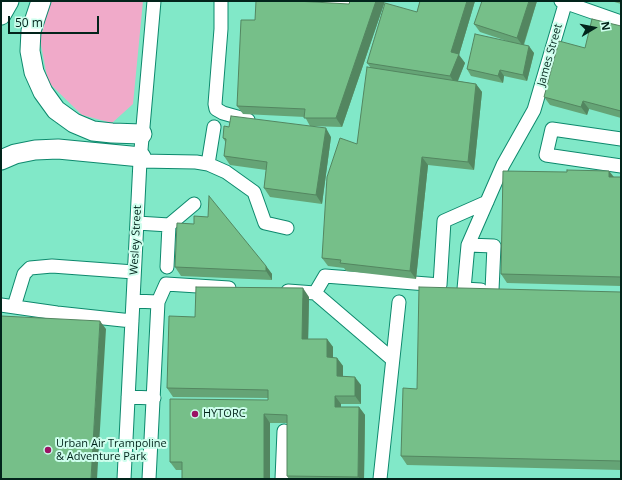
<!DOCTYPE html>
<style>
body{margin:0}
#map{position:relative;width:622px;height:480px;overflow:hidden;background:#81e8c8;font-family:"Open Sans",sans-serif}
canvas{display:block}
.frame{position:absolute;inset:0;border:2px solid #02241b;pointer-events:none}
.north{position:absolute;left:574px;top:8px;width:40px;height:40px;-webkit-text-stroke:3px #cefeed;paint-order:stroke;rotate:80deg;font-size:11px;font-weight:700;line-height:16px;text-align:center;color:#02241b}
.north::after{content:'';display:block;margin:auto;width:14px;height:18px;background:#02241b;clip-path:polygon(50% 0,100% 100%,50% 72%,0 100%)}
.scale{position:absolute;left:8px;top:16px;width:91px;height:18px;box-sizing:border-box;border:2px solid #02241b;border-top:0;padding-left:5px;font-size:12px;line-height:14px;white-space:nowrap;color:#02241b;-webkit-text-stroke:3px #cefeed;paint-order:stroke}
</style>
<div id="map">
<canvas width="622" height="480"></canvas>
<div class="frame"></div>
<div class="north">N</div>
<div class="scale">50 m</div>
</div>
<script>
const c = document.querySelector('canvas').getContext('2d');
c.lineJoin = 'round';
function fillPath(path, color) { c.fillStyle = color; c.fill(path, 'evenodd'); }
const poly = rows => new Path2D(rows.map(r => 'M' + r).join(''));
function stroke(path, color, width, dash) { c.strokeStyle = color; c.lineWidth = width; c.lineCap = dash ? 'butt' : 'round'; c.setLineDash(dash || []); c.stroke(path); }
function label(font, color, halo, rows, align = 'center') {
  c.font = font + ' "Open Sans",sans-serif'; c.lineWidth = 4; c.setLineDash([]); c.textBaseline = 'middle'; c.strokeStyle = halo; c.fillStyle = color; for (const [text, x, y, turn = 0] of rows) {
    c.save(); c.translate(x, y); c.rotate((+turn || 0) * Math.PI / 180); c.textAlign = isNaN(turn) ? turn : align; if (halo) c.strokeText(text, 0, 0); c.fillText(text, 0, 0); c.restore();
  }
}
const green = poly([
 [50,1,143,1,133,104,112,123,82,115,48,82,40,40]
]);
const minor = poly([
 [221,1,221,29,215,104,216,109,223,113,248,120],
 [561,1,621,22],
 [328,4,342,5,351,1],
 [621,139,552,129,546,155,621,166],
 [140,161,196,162,208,164,226,172,254,192,265,223,287,228],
 [208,164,214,127],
 [137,223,169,225,194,204],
 [468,245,503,165,534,110,566,1],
 [167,267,169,225],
 [481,290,464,289,468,245,494,246,492,290],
 [288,291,315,293,392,359],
 [315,293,325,276,440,285,444,221,487,202],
 [133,301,158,302],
 [1,305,57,313,132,321],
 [15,307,16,300,24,274,30,268,52,266,134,272],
 [128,397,154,398],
 [124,479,140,161,154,1],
 [149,479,158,302,166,284,229,288],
 [282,479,284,431],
 [380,479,399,302]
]);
const highway = poly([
 [41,1,31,31,30,51,34,72,43,92,56,110,74,123,93,131,112,133,142,134],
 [1,15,9,1],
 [1,160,15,154,35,150,58,149,141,157]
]);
const wall = poly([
 [350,1,385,1,342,127,310,126,305,117,243,114,237,106,255,20,349,4],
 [420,1,475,1,459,55,465,63,458,81,476,84,482,92,474,170,428,165,416,279,346,271,344,268,328,266,322,258,357,144,371,68,367,63,417,12],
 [537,1,524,45,534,53,527,81,504,76,503,83,471,76,467,69,510,42,480,32,474,24],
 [611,1,621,1,621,4],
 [621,26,621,118,589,109,587,115,550,105,544,97,585,48],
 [331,137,322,204,270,197,264,188,266,170,230,165,224,156,226,143,223,138],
 [609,171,614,177,621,177,621,286,507,283,501,274,567,172],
 [266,266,272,274,272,280,181,276,175,267],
 [621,292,621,470,407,465,401,456,417,389],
 [309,297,308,339,327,339,333,347,333,358,337,358,343,366,343,376,361,385,361,404,341,404,341,407,359,407,365,415,364,479,289,479,287,476,287,423,270,423,182,470,176,470,170,462,268,400,268,398,173,397,167,388,195,317]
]);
const shadedWall = poly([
 [376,1,385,1,342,127,336,118],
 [467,1,475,1,459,55,465,63,456,85,450,76,451,52],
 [529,1,537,1,523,46,517,38],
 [529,46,534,53,527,81,523,75],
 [500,70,504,76,503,83,498,76],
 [476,84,482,92,474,170,468,162],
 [583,101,589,109,587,115,581,107],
 [326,128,331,137,322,204,316,195],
 [422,157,428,165,416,279,410,271],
 [609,171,615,179,609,177],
 [266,266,272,274,272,280,266,271],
 [303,288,309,297,308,347,302,339],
 [100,321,106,329,97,479,91,479],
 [327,339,333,347,333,366,327,357],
 [337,358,343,366,343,385,337,376],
 [355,377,361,385,361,404,355,396],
 [335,396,341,404,341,415,335,407],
 [359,407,365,415,364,479,360,479,358,477],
 [264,414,270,423,270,479,264,479]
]);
const building = poly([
 [256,1,296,1,349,4,350,1,376,1,336,118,304,118,305,109,237,106,241,20,255,20,256,1],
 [420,1,467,1,451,52,459,54,450,76,367,63,385,3,417,12,420,1],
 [482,1,529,1,517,38,474,24,482,1],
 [592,19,621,26,621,111,583,101,581,107,544,97,559,41,585,48,592,19],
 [475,34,529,46,523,75,500,70,498,76,467,69,475,34],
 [367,67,476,84,468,162,422,157,410,271,340,263,341,260,322,258,327,177,340,138,357,144,367,67],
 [231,116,326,128,316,195,264,188,267,162,224,156,226,139,223,138,224,126,229,127,231,116],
 [567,170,609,171,609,177,621,177,621,277,501,274,503,171,567,172,567,170],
 [209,196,266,266,266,271,175,267,177,223,194,224,194,216,208,217,209,196],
 [196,287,303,288,302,339,327,339,327,357,337,358,337,376,355,377,355,396,335,396,335,407,359,407,358,477,287,476,287,415,264,414,264,479,182,479,182,462,170,462,170,399,268,400,268,390,167,388,169,316,195,317,196,287],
 [419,287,621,292,621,461,401,456,403,388,417,389,419,287],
 [1,316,100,321,91,479,1,479,1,316]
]);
const markers = [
 [195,414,4,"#9b1364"],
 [48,450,4,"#9b1364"]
];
const streetNames = [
 ["James Street",550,55,-74],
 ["Wesley Street",136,240,-87]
];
const poiNames = [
 ["HYTORC",203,414],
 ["Urban Air Trampoline",56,444],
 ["& Adventure Park",56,457]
];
fillPath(green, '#f0aac9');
stroke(minor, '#0d896d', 15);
stroke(highway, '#0d896d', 21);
stroke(minor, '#fff', 13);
stroke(highway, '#fff', 19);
fillPath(wall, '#65a476');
fillPath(shadedWall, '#538660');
fillPath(building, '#76bf89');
stroke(building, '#538660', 1);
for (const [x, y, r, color] of markers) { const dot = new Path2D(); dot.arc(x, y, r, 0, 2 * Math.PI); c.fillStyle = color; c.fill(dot); stroke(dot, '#cefeed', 1.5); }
label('11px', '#02241b', '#cefeed', streetNames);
label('11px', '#02241b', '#cefeed', poiNames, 'left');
</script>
